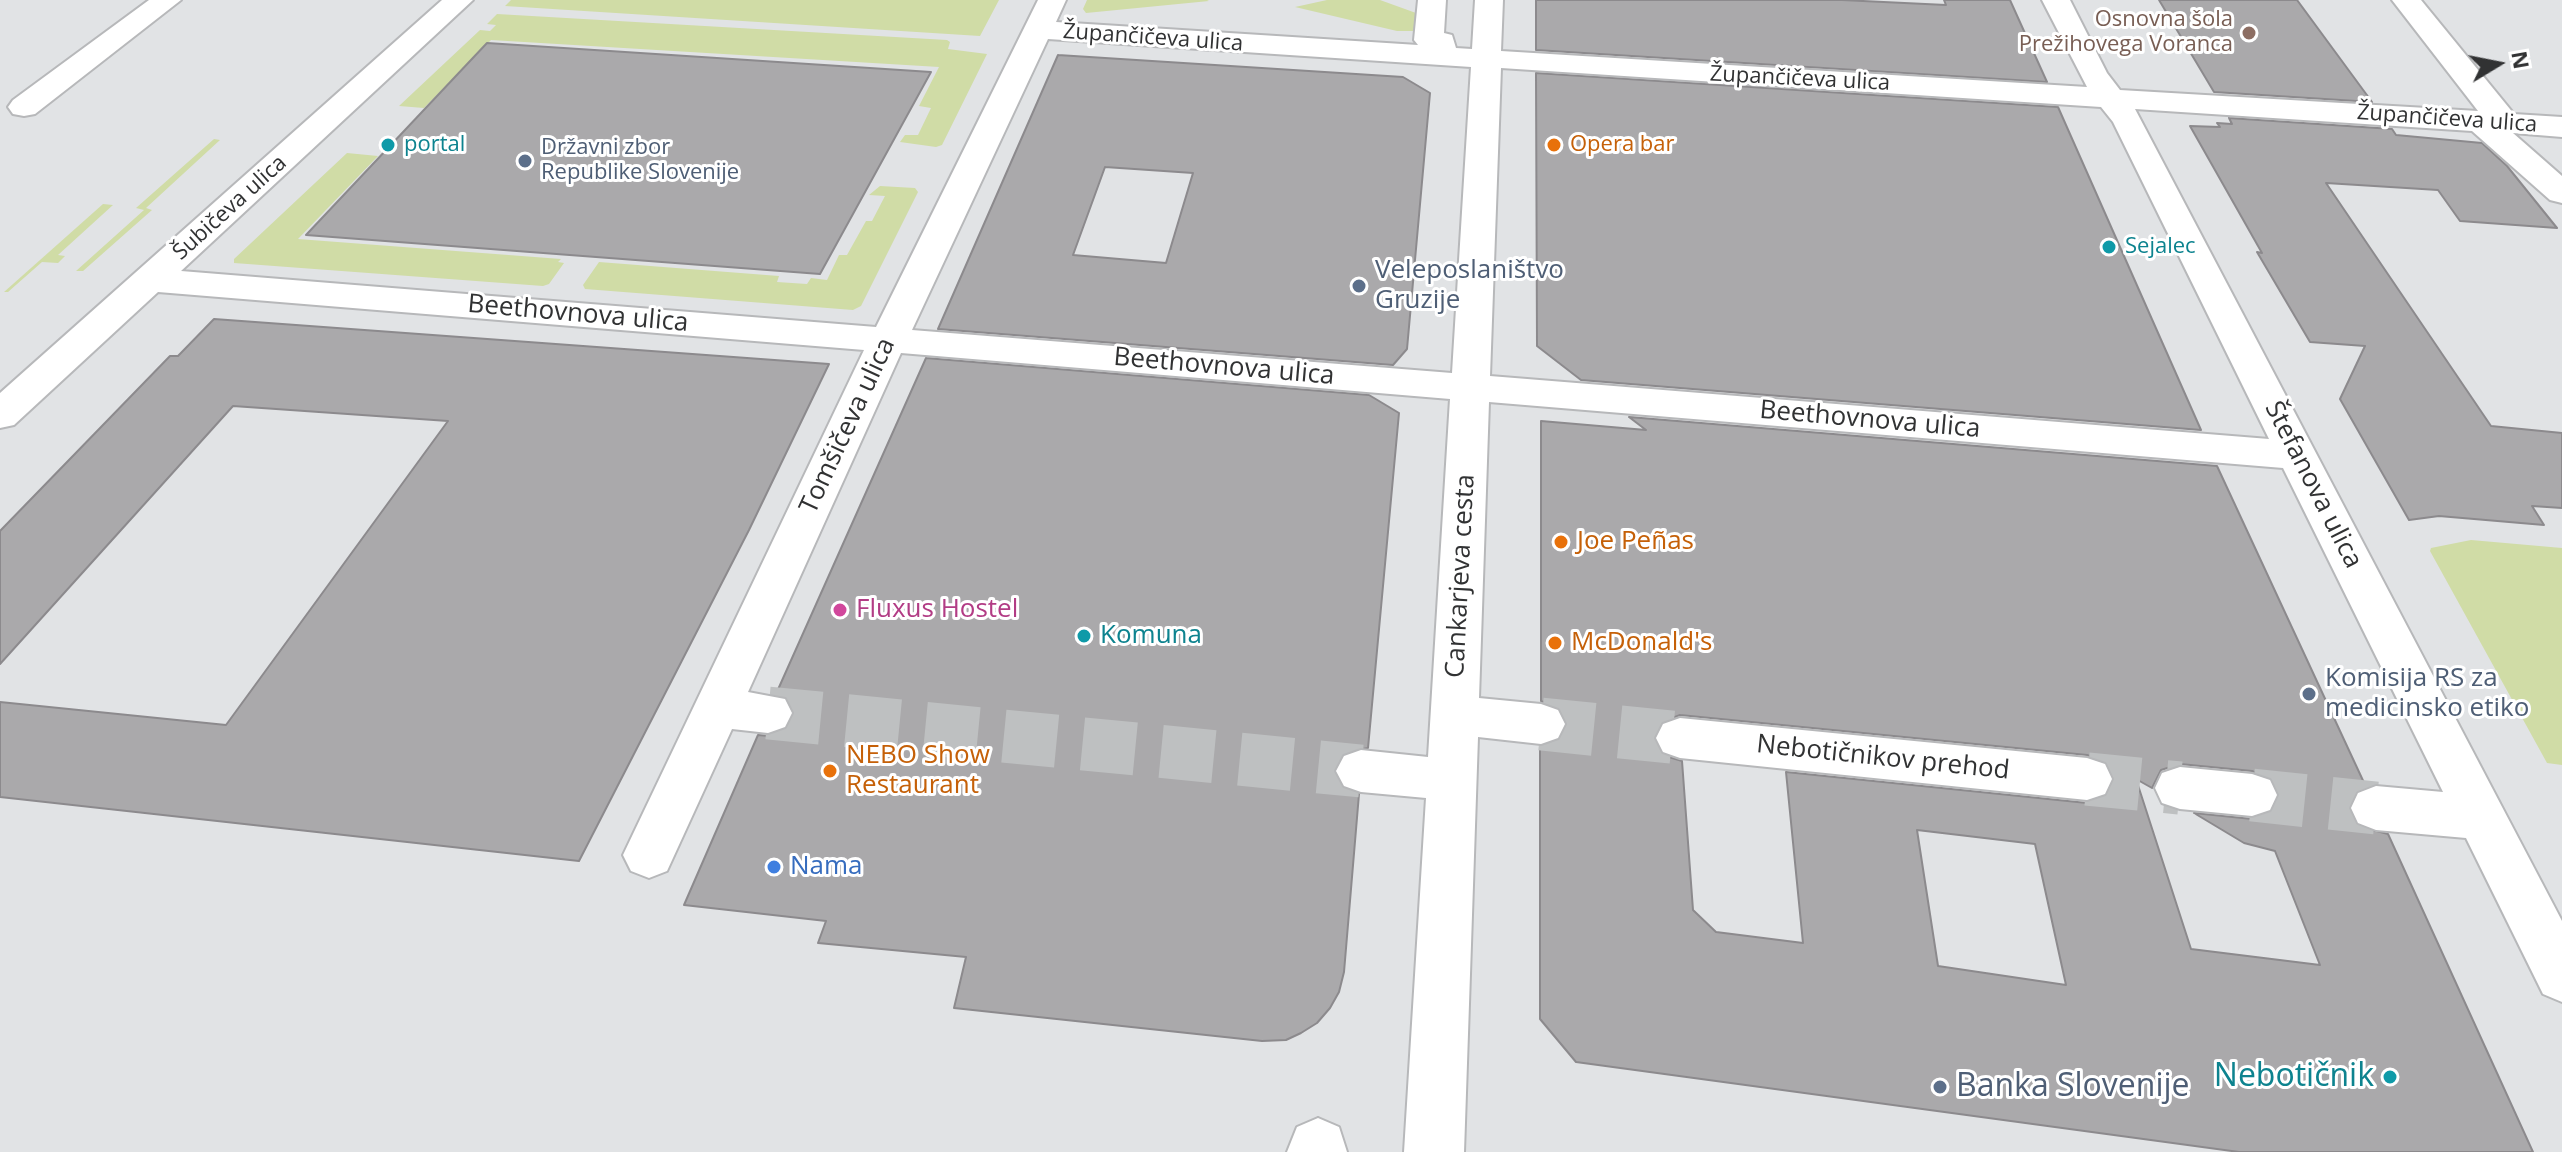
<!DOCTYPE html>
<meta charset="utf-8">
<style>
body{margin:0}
#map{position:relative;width:2562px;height:1152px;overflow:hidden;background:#e1e3e5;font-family:"Open Sans",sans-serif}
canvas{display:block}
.north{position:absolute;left:2458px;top:24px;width:80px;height:80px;-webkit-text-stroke:6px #fff;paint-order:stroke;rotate:80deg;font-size:22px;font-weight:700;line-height:32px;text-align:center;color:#313233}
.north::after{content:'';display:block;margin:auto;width:28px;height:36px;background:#313233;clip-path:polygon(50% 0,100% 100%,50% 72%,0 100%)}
</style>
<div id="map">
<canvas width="2562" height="1152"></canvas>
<div class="north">N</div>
</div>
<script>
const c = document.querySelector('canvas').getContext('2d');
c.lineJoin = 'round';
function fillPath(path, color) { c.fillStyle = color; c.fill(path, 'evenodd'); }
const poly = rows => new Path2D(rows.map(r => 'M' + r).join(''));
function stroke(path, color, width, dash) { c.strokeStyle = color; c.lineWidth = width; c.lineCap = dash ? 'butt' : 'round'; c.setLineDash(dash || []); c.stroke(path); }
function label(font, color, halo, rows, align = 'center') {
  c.font = font + ' "Open Sans",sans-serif'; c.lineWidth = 6; c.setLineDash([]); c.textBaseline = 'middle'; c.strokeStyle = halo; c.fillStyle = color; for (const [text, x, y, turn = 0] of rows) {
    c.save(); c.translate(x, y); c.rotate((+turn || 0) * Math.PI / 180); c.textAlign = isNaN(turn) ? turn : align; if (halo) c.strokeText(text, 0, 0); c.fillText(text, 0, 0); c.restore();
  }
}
const green = poly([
 [511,0,999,0,980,36,505,6],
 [1087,0,1207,0,1209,1,1086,13,1083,9],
 [1327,0,1380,0,1416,13,1414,31,1397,31,1295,7],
 [497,14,947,40,950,42,948,49,987,54,942,145,936,147,900,142,905,135,918,135,931,108,919,106,939,67,491,40,424,108,399,106,480,30,490,31,496,25,487,24],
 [214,139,220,140,146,208,152,210,83,271,76,271,144,210,136,208],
 [347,153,378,156,298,239,561,259,558,262,564,263,549,284,543,286,234,263,234,259],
 [880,186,915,188,918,192,861,306,853,310,585,289,583,285,599,262,779,276,777,282,807,284,811,278,827,280,839,255,847,255,866,221,872,221,885,196,869,195],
 [103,204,113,205,58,255,65,256,58,263,42,262,8,292,4,292],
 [2471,540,2562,548,2562,765,2547,763,2430,551,2431,548]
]);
const building = poly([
 [1536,0,1842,0,1946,5,1944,0,2010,0,2047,82,1536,50,1536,0],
 [2159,0,2297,0,2372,102,2214,92,2159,0],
 [487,43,671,55,931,72,820,274,306,235,487,43],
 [1058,55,1403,77,1430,93,1407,349,1393,365,938,329,1058,55],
 [1105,167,1193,173,1166,263,1073,255,1105,167],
 [1536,73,2058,107,2201,430,1581,380,1537,346,1536,73],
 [2229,118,2392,129,2396,135,2482,143,2507,166,2557,228,2460,221,2438,190,2326,183,2491,426,2562,433,2562,508,2532,506,2544,525,2439,516,2409,520,2340,399,2365,346,2310,342,2257,252,2262,253,2190,126,2220,127,2217,123,2232,124,2229,118],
 [214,319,829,364,749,530,579,861,0,797,0,702,226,725,448,421,233,406,0,664,0,531,170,356,178,356,214,319],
 [926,358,1369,395,1399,413,1368,748,1343,753,1333,770,1341,787,1359,794,1344,972,1339,992,1330,1008,1317,1023,1301,1033,1286,1040,1262,1041,954,1008,966,957,818,943,826,921,684,905,758,735,769,736,786,730,795,714,788,698,776,694,926,358],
 [1629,417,2217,466,2366,787,2355,792,2348,809,2357,826,2388,834,2533,1152,2239,1152,1576,1062,1540,1019,1540,747,1559,741,1568,725,1561,709,1541,701,1541,421,1646,430,1629,417],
 [1680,715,2087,755,2108,763,2115,780,2106,797,2087,803,1786,772,1803,943,1716,932,1693,910,1682,761,1662,755,1653,739,1660,723,1680,715],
 [2180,764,2252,771,2273,779,2280,796,2271,813,2252,819,2194,813,2244,843,2275,851,2320,965,2191,949,2136,779,2152,788,2161,770,2180,764],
 [1917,830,2035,844,2066,985,1938,966,1917,830]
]);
const minorTunnel = poly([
 [768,713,1361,771],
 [1541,724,1680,738],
 [2087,779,2180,788],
 [2252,795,2376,808]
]);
const minor = poly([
 [149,0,181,0,35,114,24,116,13,114,8,107,13,100,149,0],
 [442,0,473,0,181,271,876,327,1038,0,1066,0,1056,22,1418,45,1414,40,1418,0,1446,0,1444,33,1452,35,1456,48,1472,49,1475,0,1503,0,1501,51,2087,87,2042,0,2070,0,2107,73,2120,90,2478,111,2392,0,2421,0,2514,114,2562,117,2562,137,2513,133,2562,176,2562,203,2550,200,2472,131,2135,109,2562,921,2562,1002,2543,994,2466,838,2376,830,2358,823,2351,808,2358,793,2376,786,2443,792,2283,468,1489,402,1479,698,1541,704,1558,710,1565,724,1558,738,1541,744,1478,737,1464,1152,1404,1152,1426,798,1361,792,1344,786,1336,771,1344,756,1361,750,1428,757,1450,399,901,353,748,692,785,699,792,713,785,727,768,733,732,729,667,871,649,878,631,871,623,855,864,350,158,292,14,425,0,428,0,393,442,0],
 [1048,39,1471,67,1452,373,912,330,1048,39],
 [1501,68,2101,107,2113,122,2269,439,1490,376,1501,68],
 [1680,718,2087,758,2105,764,2112,779,2105,794,2087,800,1680,758,1663,752,1656,738,1663,724,1680,718],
 [2180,767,2252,774,2270,780,2277,795,2270,810,2252,816,2180,809,2162,803,2155,788,2162,773,2180,767],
 [1318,1118,1339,1127,1347,1152,1287,1152,1297,1127,1318,1118]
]);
const markers = [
 [2249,33,8,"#8d6e63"],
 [388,145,8,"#0f9aa8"],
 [1554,145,8,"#e8710a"],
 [525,161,8,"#5c6f8a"],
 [2109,247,8,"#0f9aa8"],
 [1359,286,8,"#5c6f8a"],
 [1561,542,8,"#e8710a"],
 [840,610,8,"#d1479c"],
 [1084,636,8,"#0f9aa8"],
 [1555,643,8,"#e8710a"],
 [2309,694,8,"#5c6f8a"],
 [830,771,8,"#e8710a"],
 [774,867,8,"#3f7fe0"],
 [2390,1077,8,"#0f9aa8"],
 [1940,1087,8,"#5c6f8a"]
];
const farEducationnames = [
 ["Osnovna šola",2233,20],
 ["Prežihovega Voranca",2233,45]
];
const farStreetnames = [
 ["Župančičeva ulica",1153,38,4],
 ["Župančičeva ulica",1800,79,3],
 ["Župančičeva ulica",2447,119,4],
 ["Šubičeva ulica",230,208,-42]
];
const farCulturenames = [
 ["portal",404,145],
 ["Sejalec",2125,247]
];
const farFoodnames = [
 ["Opera bar",1570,145]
];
const farServicenames = [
 ["Državni zbor",541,148],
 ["Republike Slovenije",541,173]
];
const serviceNames = [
 ["Veleposlaništvo",1375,271],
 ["Gruzije",1375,301],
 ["Komisija RS za",2325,679],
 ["medicinsko etiko",2325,709]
];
const streetNames = [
 ["Beethovnova ulica",578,314,5],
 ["Beethovnova ulica",1224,367,5],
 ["Beethovnova ulica",1870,420,5],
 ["Tomšičeva ulica",848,426,-65],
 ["Štefanova ulica",2313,485,63],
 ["Cankarjeva cesta",1461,576,-87],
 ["Nebotičnikov prehod",1883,758,6]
];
const foodNames = [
 ["Joe Peñas",1577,542],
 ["McDonald's",1571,643],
 ["NEBO Show",846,756],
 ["Restaurant",846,786]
];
const hotelNames = [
 ["Fluxus Hostel",856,610]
];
const cultureNames = [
 ["Komuna",1100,636]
];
const shopNames = [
 ["Nama",790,867]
];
const nearCulturenames = [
 ["Nebotičnik",2374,1077]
];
const nearServicenames = [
 ["Banka Slovenije",1956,1087]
];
fillPath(green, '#d0dca6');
fillPath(building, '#aaa9ab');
stroke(building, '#8c8a8d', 2);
stroke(minorTunnel, '#bec0c1', 53, [53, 26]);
stroke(minor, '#b7b8ba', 4);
fillPath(minor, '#fff');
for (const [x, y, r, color] of markers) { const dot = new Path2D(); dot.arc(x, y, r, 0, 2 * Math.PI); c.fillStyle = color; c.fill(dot); stroke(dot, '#fff', 3); }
label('22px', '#785e54', '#fff', farEducationnames, 'right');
label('22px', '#313233', '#fff', farStreetnames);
label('22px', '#0d838f', '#fff', farCulturenames, 'left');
label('22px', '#c56008', '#fff', farFoodnames, 'left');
label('22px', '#4e5e75', '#fff', farServicenames, 'left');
label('26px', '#4e5e75', '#fff', serviceNames, 'left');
label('26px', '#313233', '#fff', streetNames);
label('26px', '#c56008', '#fff', foodNames, 'left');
label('26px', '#b23c85', '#fff', hotelNames, 'left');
label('26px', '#0d838f', '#fff', cultureNames, 'left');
label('26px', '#366cbe', '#fff', shopNames, 'left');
label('32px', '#0d838f', '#fff', nearCulturenames, 'right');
label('32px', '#4e5e75', '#fff', nearServicenames, 'left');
</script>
